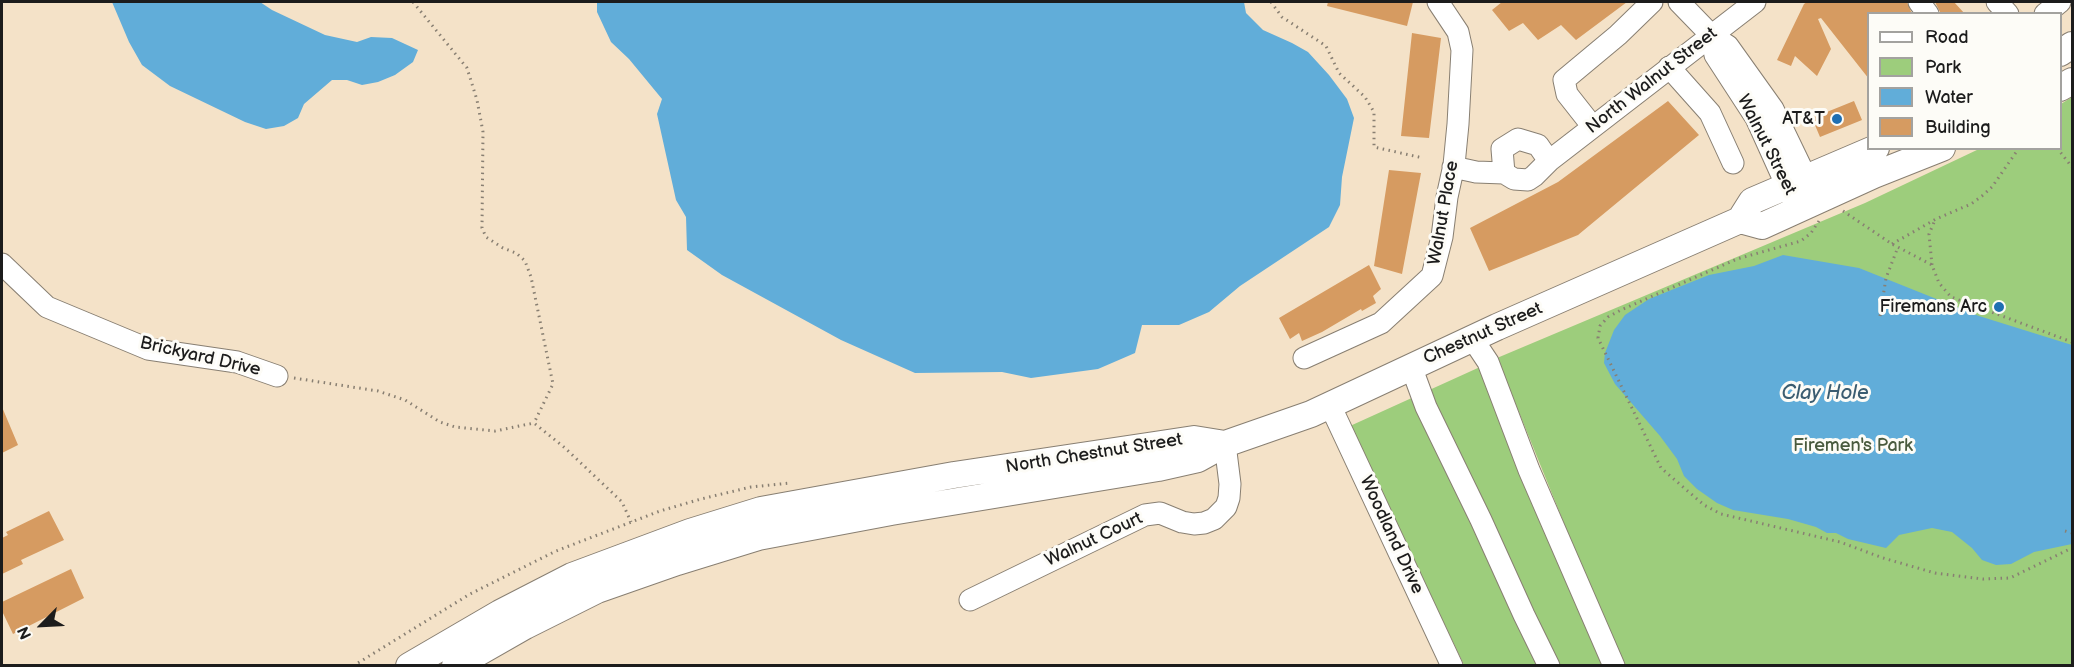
<!DOCTYPE html>
<style>
body{margin:0}
#map{position:relative;width:2074px;height:667px;overflow:hidden;background:#f4e2c8;font-family:"Balsamiq Sans",sans-serif}
canvas{display:block}
.frame{position:absolute;inset:0;border:3px solid #1c1c1c;pointer-events:none}
.legend{position:absolute;left:1867px;top:12px;width:195px;height:138px;box-sizing:border-box;background:#fdfcf7;border:2px solid #a3a29f;margin:0;padding:8px 10px;list-style:none;font-size:18px;color:#1c1c1c}
.legend li{display:flex;align-items:center;gap:12px;height:30px}
.legend b{width:30px;border:2px solid #a3a29f}
.north{position:absolute;left:12px;top:595px;width:60px;height:60px;-webkit-text-stroke:4px #fdfcf7;paint-order:stroke;rotate:246deg;font-size:16px;font-weight:700;line-height:24px;text-align:center;color:#1c1c1c}
.north::after{content:'';display:block;margin:auto;width:21px;height:27px;background:#1c1c1c;clip-path:polygon(50% 0,100% 100%,50% 72%,0 100%)}
</style>
<div id="map">
<canvas width="2074" height="667"></canvas>
<div class="frame"></div>
<ul class="legend">
<li><b style="height:8px;background:#fff"></b>Road</li>
<li><b style="height:16px;background:#9dcd7c"></b>Park</li>
<li><b style="height:16px;background:#61add9"></b>Water</li>
<li><b style="height:16px;background:#d69b61"></b>Building</li>
</ul>
<div class="north">N</div>
</div>
<script>
const c = document.querySelector('canvas').getContext('2d');
c.lineJoin = 'round';
function fillPath(path, color) { c.fillStyle = color; c.fill(path, 'evenodd'); }
const poly = rows => new Path2D(rows.map(r => 'M' + r).join(''));
function stroke(path, color, width, dash) { c.strokeStyle = color; c.lineWidth = width; c.lineCap = dash ? 'butt' : 'round'; c.setLineDash(dash || []); c.stroke(path); }
function label(font, color, halo, rows, align = 'center') {
  c.font = font + ' "Balsamiq Sans",sans-serif'; c.lineWidth = 6; c.setLineDash([]); c.textBaseline = 'middle'; c.strokeStyle = halo; c.fillStyle = color; for (const [text, x, y, turn = 0] of rows) {
    c.save(); c.translate(x, y); c.rotate((+turn || 0) * Math.PI / 180); c.textAlign = isNaN(turn) ? turn : align; if (halo) c.strokeText(text, 0, 0); c.fillText(text, 0, 0); c.restore();
  }
}
const green = poly([
 [2072,97,2072,665,1624,665,1604,622,1497,358,1865,203,1979,149,2060,148,2061,104],
 [1480,367,1517,468,1605,665,1464,665,1350,426]
]);
const water = poly([
 [112,2,260,2,272,10,325,35,357,42,371,37,392,38,418,50,413,62,395,75,378,82,362,85,347,80,332,80,304,104,298,118,284,126,266,129,245,122,170,86,142,65,129,42],
 [597,2,1244,2,1246,13,1263,30,1292,43,1308,52,1329,75,1347,99,1354,118,1342,177,1340,205,1329,227,1240,286,1209,312,1179,325,1142,325,1135,353,1098,369,1031,378,1002,372,915,373,841,340,722,275,687,250,686,217,676,200,657,114,662,99,629,59,611,42,597,12],
 [1783,255,1859,268,1979,316,2072,345,2072,544,2034,552,2011,564,1996,565,1982,560,1972,548,1952,532,1932,528,1899,535,1886,548,1848,539,1836,533,1827,533,1816,527,1788,519,1733,510,1717,503,1697,489,1684,476,1677,459,1660,436,1615,384,1604,363,1605,353,1614,330,1625,315,1649,299,1709,275,1754,266]
]);
const building = poly([
 [1328,2,1413,2,1407,26,1327,6],
 [1502,2,1627,2,1576,40,1561,25,1538,40,1523,23,1509,31,1492,10],
 [1807,2,1907,2,1912,14,1869,14,1869,79,1821,18,1818,19,1831,49,1817,76,1795,56,1791,66,1777,60,1804,4],
 [1935,2,1954,2,1965,14,1941,14],
 [1412,33,1441,38,1429,138,1401,136],
 [1668,101,1699,135,1578,235,1489,271,1470,228,1558,182],
 [1854,101,1862,120,1820,137,1812,118],
 [1389,170,1421,173,1402,274,1374,266],
 [1369,265,1381,289,1373,296,1376,303,1362,311,1361,309,1322,332,1302,341,1299,333,1290,339,1279,318],
 [2,407,18,445,2,453],
 [49,511,64,540,21,560,23,564,2,574,2,538,8,535,6,532],
 [71,569,84,598,13,634,2,611,2,602]
]);
const path = poly([
 [413,2,467,68,477,100,483,132,482,228,486,237,503,248,516,253,525,261,531,277,553,384,534,423],
 [1271,2,1282,17,1326,46,1339,73,1365,97,1374,112,1374,147,1423,158],
 [2057,148,2072,167],
 [1843,211,1892,244,1932,265,1939,283,1951,297,2072,342],
 [1819,221,1811,233,1801,241,1737,259,1621,310,1608,317,1600,326,1598,338,1661,468,1704,505,1721,514,1840,542,1883,558,1935,573,1983,579,2010,578,2072,548],
 [1892,244,1936,219,1971,204,1982,196,1992,187,2019,148],
 [1932,265,1929,234,1935,220],
 [1880,316,1886,278,1898,247],
 [294,378,378,391,405,400,440,422,455,427,495,431,534,423,565,448,622,502,631,522],
 [2065,531,2072,533],
 [353,666,470,594,556,551,660,511,701,499,751,487,790,483]
]);
const minor = poly([
 [1679,2,1711,35,1728,46,1773,109,1813,192],
 [1919,2,1928,14],
 [1997,2,2008,14],
 [2045,14,2060,2],
 [1711,35,1715,55,1756,118,1793,200],
 [1669,67,1710,113,1733,163],
 [1593,127,1567,94,1564,80,1618,35,1652,2],
 [1453,167,1476,172,1504,173,1514,179,1528,180,1534,176,1549,161,1755,2],
 [1504,173,1502,149,1518,139,1538,145,1549,161],
 [2,264,47,307,148,349,237,362,277,376],
 [1472,338,1488,362,1529,470,1614,666],
 [1304,358,1381,323,1432,276,1442,237,1447,197,1454,165,1458,124,1462,50,1458,32,1438,2],
 [1411,366,1426,407,1481,520,1524,615,1549,666],
 [1330,405,1452,666],
 [970,600,1145,515,1160,513,1182,522,1194,524,1204,523,1214,519,1226,507,1229,498,1230,484,1225,444]
]);
const major = poly([
 [2060,53,2072,45],
 [2060,88,2072,81],
 [1740,220,1762,226,1874,175,1942,148],
 [409,666,500,613,572,576,690,532,761,510,954,475,1161,444,1194,439,1225,444],
 [455,666,525,626,597,590,677,562,758,537,891,512,1158,468,1198,459,1225,444,1311,414,1497,327,1740,220,1752,201,1876,148]
]);
const markers = [
 [1837,119,6,"#1f6fb2"],
 [1999,307,6,"#1f6fb2"]
];
const streetNames = [
 ["North Walnut Street",1652,81,-38],
 ["Walnut Street",1766,145,63],
 ["Walnut Place",1444,213,-80],
 ["Chestnut Street",1483,334,-24],
 ["Brickyard Drive",200,357,13],
 ["North Chestnut Street",1094,454,-9],
 ["Woodland Drive",1391,535,65],
 ["Walnut Court",1094,540,-25]
];
const poiNames = [
 ["AT&T",1825,119],
 ["Firemans Arc",1987,307]
];
const parkNames = [
 ["Firemen's Park",1853,446]
];
const waterNames = [
 ["Clay Hole",1825,394]
];
fillPath(green, '#9dcd7c');
fillPath(water, '#61add9');
fillPath(building, '#d69b61');
stroke(minor, '#887f72', 23);
stroke(major, '#887f72', 28);
stroke(path, '#887f72', 3, [1.5, 4.5]);
stroke(minor, '#fff', 21);
stroke(major, '#fff', 26);
for (const [x, y, r, color] of markers) { const dot = new Path2D(); dot.arc(x, y, r, 0, 2 * Math.PI); c.fillStyle = color; c.fill(dot); stroke(dot, '#fdfcf7', 2); }
label('18px', '#1c1c1c', '#fdfcf7', streetNames);
label('18px', '#1c1c1c', '#fdfcf7', poiNames, 'right');
label('18px', '#495a3e', '#fdfcf7', parkNames);
label('italic 20px', '#3b5d71', '#fdfcf7', waterNames);
</script>
